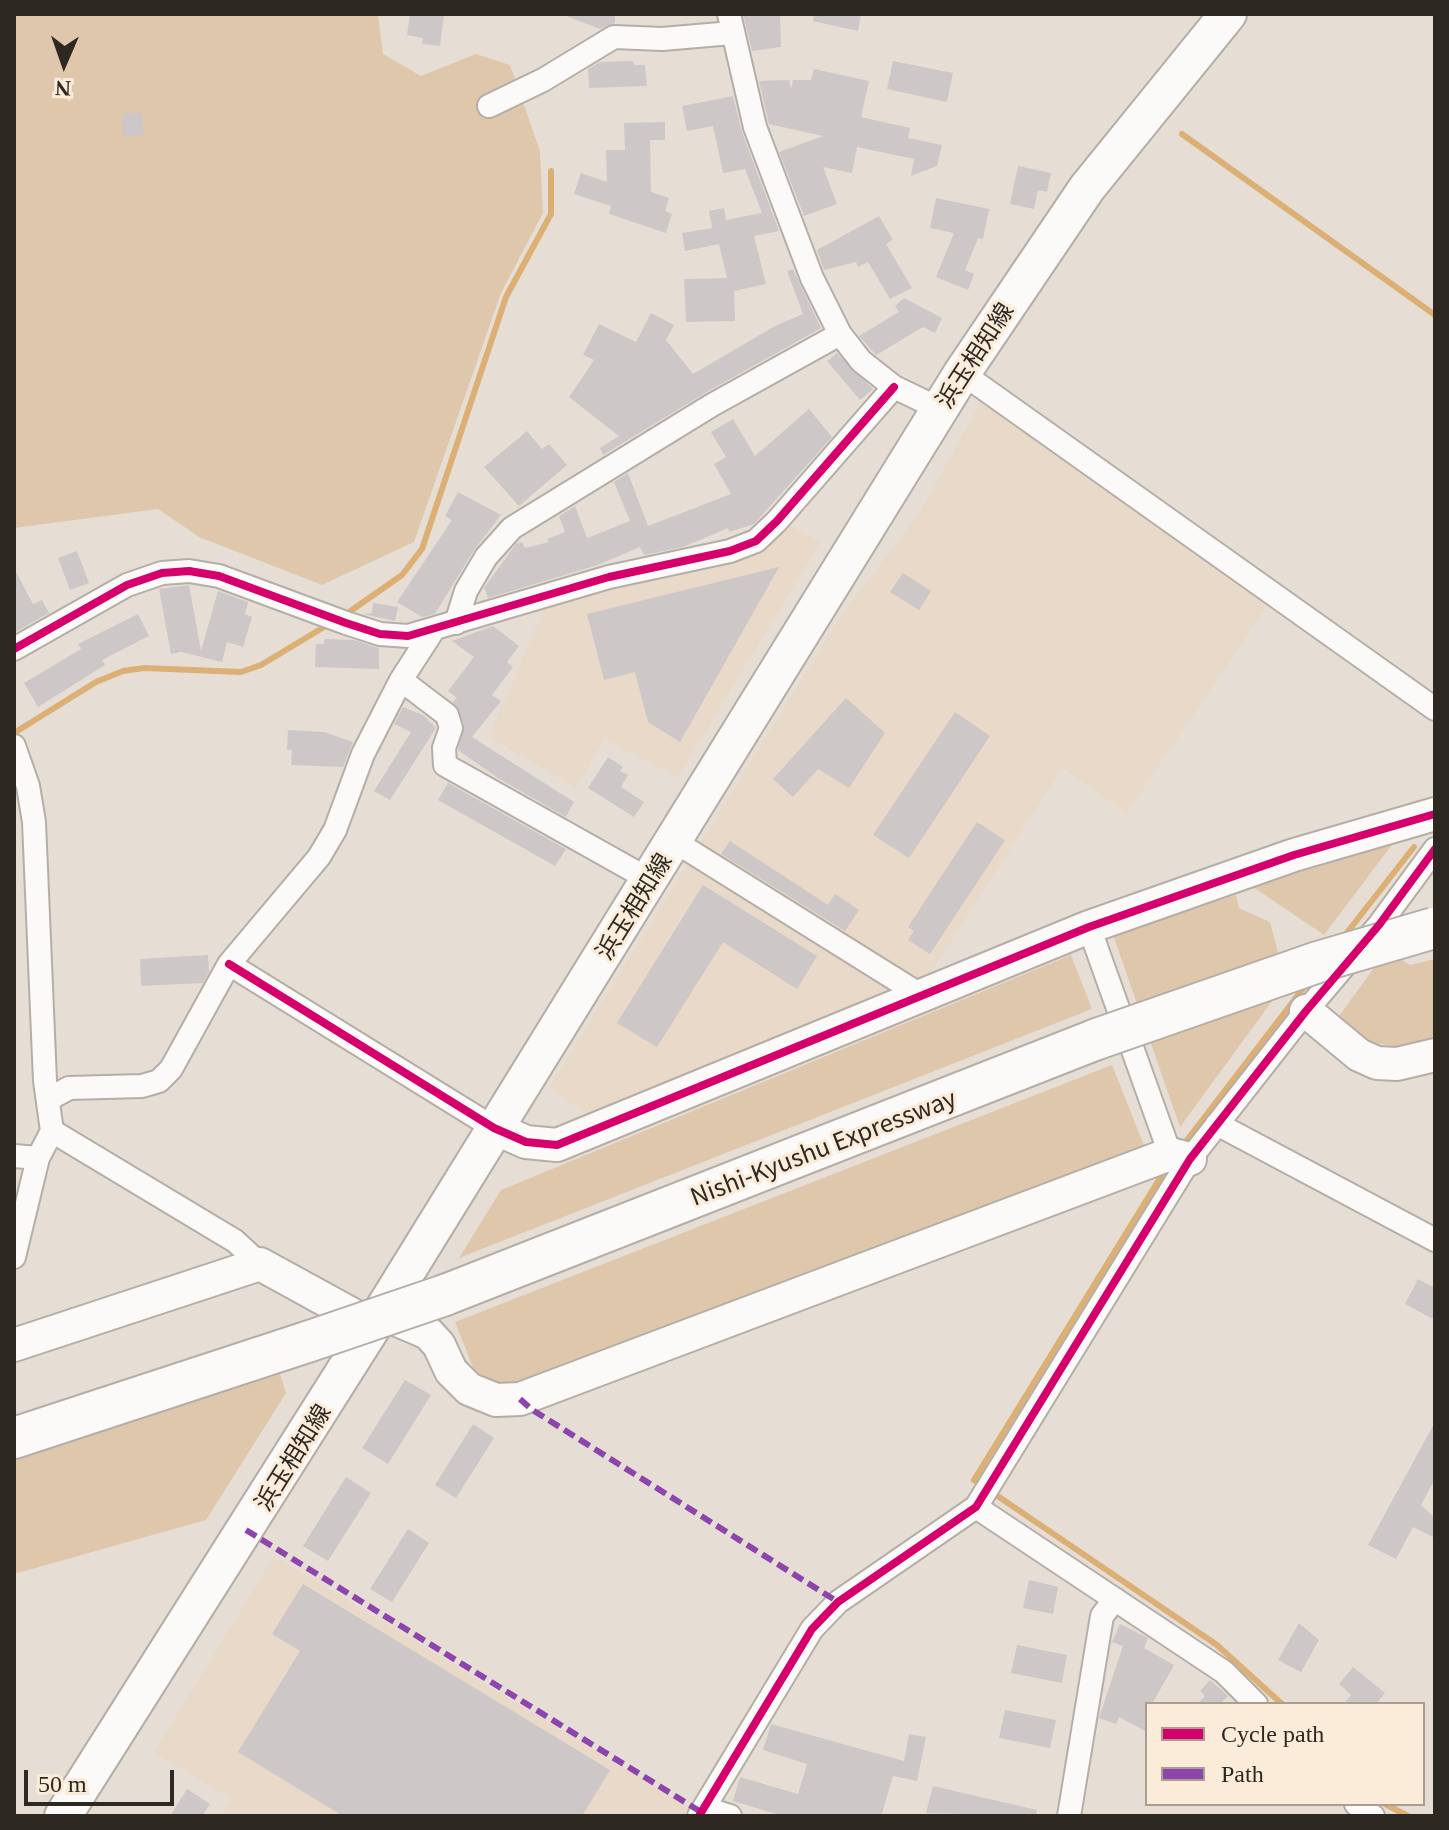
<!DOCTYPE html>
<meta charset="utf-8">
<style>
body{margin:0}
#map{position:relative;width:1449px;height:1830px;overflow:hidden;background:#e6ded5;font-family:Georgia,serif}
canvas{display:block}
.frame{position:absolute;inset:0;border:16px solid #2e2822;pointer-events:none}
.legend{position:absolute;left:1145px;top:1702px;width:280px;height:104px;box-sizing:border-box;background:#fbecda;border:2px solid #a99e90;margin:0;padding:10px 14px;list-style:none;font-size:24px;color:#2e2822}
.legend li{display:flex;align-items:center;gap:16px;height:40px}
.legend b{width:40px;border:2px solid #a99e90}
.north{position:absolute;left:24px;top:24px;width:80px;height:80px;-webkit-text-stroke:6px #fbecda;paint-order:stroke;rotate:182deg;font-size:22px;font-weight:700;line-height:32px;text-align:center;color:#2e2822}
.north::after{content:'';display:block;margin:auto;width:28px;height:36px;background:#2e2822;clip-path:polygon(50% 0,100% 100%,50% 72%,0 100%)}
.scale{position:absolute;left:24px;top:1770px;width:150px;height:36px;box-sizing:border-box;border:4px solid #2e2822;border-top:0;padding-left:10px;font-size:24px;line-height:28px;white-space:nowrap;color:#2e2822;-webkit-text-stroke:6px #fbecda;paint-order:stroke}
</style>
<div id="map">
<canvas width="1449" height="1830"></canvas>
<div class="frame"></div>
<ul class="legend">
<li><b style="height:10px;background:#d6006c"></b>Cycle path</li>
<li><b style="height:10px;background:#8e44ad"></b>Path</li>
</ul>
<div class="north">N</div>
<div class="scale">50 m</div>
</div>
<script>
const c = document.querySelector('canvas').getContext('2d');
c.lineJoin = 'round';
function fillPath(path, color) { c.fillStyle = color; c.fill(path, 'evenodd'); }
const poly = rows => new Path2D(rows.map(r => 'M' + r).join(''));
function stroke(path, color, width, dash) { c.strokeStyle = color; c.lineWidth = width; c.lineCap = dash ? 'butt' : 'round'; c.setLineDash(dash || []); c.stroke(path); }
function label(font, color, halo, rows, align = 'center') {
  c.font = font + ' Georgia,"Noto Sans JP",serif'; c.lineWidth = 6; c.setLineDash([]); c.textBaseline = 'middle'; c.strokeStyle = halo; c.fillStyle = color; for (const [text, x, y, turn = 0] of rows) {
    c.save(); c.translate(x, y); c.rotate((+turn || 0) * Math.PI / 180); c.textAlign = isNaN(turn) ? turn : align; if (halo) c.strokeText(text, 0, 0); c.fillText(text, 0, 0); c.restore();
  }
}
const built = poly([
 [983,398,1270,601,1127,813,1062,768,929,976,588,1115,549,1088,840,617,920,512],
 [786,523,820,543,678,777,604,739,576,788,489,737,547,601],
 [274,1556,696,1812,694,1816,222,1816,232,1799,154,1752]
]);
const green = poly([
 [14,14,378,14,383,54,421,76,476,54,510,65,540,151,543,213,501,293,414,542,322,585,199,537,158,509,14,528],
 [1394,842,1324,935,1253,887],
 [1236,895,1239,908,1270,922,1286,982,1180,1127,1113,935],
 [1387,950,1410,965,1435,959,1435,1038,1395,1047,1368,1041,1339,1016],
 [1071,955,1092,1009,459,1258,501,1190],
 [1112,1065,1145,1148,507,1385,476,1375,455,1322],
 [280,1374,286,1393,206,1520,14,1574,14,1458]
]);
const stream = poly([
 [1182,134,1435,315],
 [342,617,402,575,422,549,506,297,551,214,551,171],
 [14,733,96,682,123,671,144,668,241,672,261,665,329,624],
 [1342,939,1414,847],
 [1181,1148,1308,982],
 [1165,1170,974,1480,1217,1645,1282,1704],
 [1385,1804,1408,1816]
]);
const building = poly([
 [410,14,444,14,440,46,422,44,423,38,407,35],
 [561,14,615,14,615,23,600,29],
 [743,14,780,14,781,47,752,51],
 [814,14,861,14,858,31,813,21],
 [633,61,634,65,645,65,647,86,589,88,588,69,600,62],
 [893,61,953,73,947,102,887,89],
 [814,69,869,81,861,117,910,128,908,138,942,145,937,166,911,176,914,159,857,147,852,173,823,167,837,204,804,216,779,152,823,136,769,124,759,81,789,80,791,89,793,80,811,80],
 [733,96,742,132,779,231,754,236,766,284,734,291,735,321,686,322,684,279,727,278,719,244,685,251,682,233,712,228,709,211,724,208,726,220,762,213,745,169,723,173,713,126,687,131,682,106],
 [142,113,143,135,123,137,122,114],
 [665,122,665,140,650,140,651,192,669,198,665,211,672,214,666,233,609,214,611,206,574,194,581,173,607,182,606,150,625,150,624,123],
 [1018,166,1051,173,1047,192,1038,190,1034,209,1010,204],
 [936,198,989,209,983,239,978,238,965,270,974,274,968,290,936,277,954,233,930,228],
 [879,216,893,240,886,244,912,288,890,299,868,262,858,267,856,262,824,270,817,250],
 [793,269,821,328,705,393,603,455,600,448,619,436,569,397,594,360,583,355,599,324,636,342,651,313,674,325,666,340,693,374,775,326,803,314,787,271],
 [904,298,942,318,935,333,923,327,876,355,859,336,899,312,895,306],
 [837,353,873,389,860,400,827,361],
 [809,409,832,437,754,524,729,532,728,528,683,547,644,555,640,547,598,565,488,598,484,588,516,544,522,542,525,548,549,542,547,539,565,532,559,516,575,506,587,538,630,521,614,482,628,473,648,526,731,494,714,464,726,457,711,432,733,419,755,456],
 [527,431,542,449,549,444,567,465,519,506,484,467],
 [458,492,501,515,474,550,435,614,422,617,397,602,452,520,445,516],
 [77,551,89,583,70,590,58,558],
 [779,567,680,742,648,722,635,672,604,680,587,614],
 [14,568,33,604,42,600,49,613,14,633],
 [903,573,931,591,919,610,890,592],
 [189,585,201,651,218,591,248,602,245,614,252,617,243,647,227,642,222,662,181,652,171,654,159,589],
 [373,603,398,607,395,621,363,614,372,613],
 [138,614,149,636,102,660,105,665,38,707,24,683,81,649,78,644],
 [493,626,519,646,507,662,513,667,492,695,501,701,472,737,574,802,566,817,498,778,458,750,464,724,453,702,457,698,448,691,474,657,452,641],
 [324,639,354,640,379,648,379,669,315,667,316,644,324,644],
 [846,698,885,733,849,788,818,769,793,797,773,779],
 [403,707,423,715,436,728,390,800,374,791,411,732,394,724],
 [955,712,990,736,909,858,873,835],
 [288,730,324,732,353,742,343,767,291,765,292,750,287,750],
 [608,757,623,767,620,771,628,775,621,787,644,802,634,817,588,788],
 [448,783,566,849,555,866,438,800],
 [977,822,1005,840,930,954,908,940,914,931,908,927],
 [730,841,828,905,835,894,859,910,845,931,721,854],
 [703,885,817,956,797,989,723,942,657,1047,617,1023],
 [208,955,209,972,203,983,141,986,140,959],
 [1418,1279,1435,1288,1435,1320,1405,1304],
 [405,1380,431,1395,388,1464,362,1448],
 [1435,1422,1435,1479,1421,1505,1435,1518,1435,1538,1413,1527,1396,1559,1368,1545],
 [473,1424,494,1438,456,1498,435,1485],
 [346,1477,371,1493,328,1561,303,1546],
 [408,1529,429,1543,392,1602,370,1589],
 [1029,1580,1058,1587,1053,1614,1023,1608],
 [303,1584,610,1770,582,1816,343,1816,238,1752,300,1651,272,1634],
 [1299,1623,1319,1640,1301,1672,1278,1660],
 [1120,1624,1148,1638,1144,1648,1174,1665,1152,1704,1147,1704,1147,1732,1119,1717,1116,1724,1099,1718,1123,1646,1112,1642],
 [1017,1645,1067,1655,1062,1683,1011,1673],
 [1353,1667,1385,1693,1376,1704,1344,1704,1351,1695,1339,1684],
 [1210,1680,1228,1696,1220,1704,1197,1704,1205,1696,1200,1691],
 [1005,1710,1056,1720,1050,1748,999,1738],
 [771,1724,904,1761,909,1734,926,1737,917,1781,893,1776,881,1816,783,1816,733,1801,740,1777,798,1794,807,1764,763,1750],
 [933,1786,1037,1810,1036,1816,926,1813],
 [187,1789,210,1804,202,1816,170,1816]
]);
const street = poly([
 [729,14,755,127,812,278,840,334,861,361,894,387,940,409],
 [489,106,543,80,614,37,662,39,732,33],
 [962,373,1435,709],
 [456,623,466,591,486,557,512,528,712,405,840,334],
 [14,649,127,585,162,573,189,571,219,576,346,623,380,634,408,636,609,577,730,551,756,541,777,521,894,387],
 [401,680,447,715,451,728,444,748,445,765,650,880],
 [14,746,28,786,34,822,45,1081,52,1131,38,1158,14,1257],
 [674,841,919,994],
 [1089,927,1170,1154],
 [229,964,494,1128],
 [49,1099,69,1088,142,1086,159,1081,171,1069,229,964,319,857,335,830,363,754,401,680,432,632],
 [1217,1124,1435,1240],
 [52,1131,235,1241,260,1264],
 [14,1156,38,1158],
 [976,1507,1224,1672,1256,1704],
 [1356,1804,1373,1816],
 [704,1808,730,1816],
 [699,1816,812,1629,838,1602,976,1507,1190,1159,1306,1011,1379,925,1435,849],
 [1069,1816,1102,1616,1115,1599]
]);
const secondary = poly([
 [1306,1011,1359,1055,1377,1063,1397,1064,1435,1055],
 [494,1128,526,1142,557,1145,1089,927,1294,855,1435,814],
 [381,1313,428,1333,439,1345,451,1371,469,1389,496,1400,520,1399,1170,1154,1190,1159],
 [14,1345,260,1264,373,1326]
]);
const primary = poly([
 [63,1816,373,1326,962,373,1087,188,1228,14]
]);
const highway = poly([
 [445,1295,1097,1039],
 [14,1438,310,1341]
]);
const highwayBridge = poly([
 [1097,1039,1318,962,1434,928],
 [310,1341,445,1295]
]);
const quiet = poly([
 [520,1399,531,1409,838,1602],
 [246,1530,701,1812]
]);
const cycleway = poly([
 [14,649,127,585,162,573,189,571,219,576,346,623,380,634,408,636,609,577,730,551,756,541,777,521,894,387],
 [229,964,494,1128,526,1142,557,1145,1089,927,1294,855,1435,814],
 [699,1816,812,1629,838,1602,976,1507,1190,1159,1306,1011,1379,925,1435,849]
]);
const streetNames = [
 ["浜玉相知線",974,355,-57],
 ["浜玉相知線",633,906,-58],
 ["Nishi-Kyushu Expressway",823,1147,-21],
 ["浜玉相知線",292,1457,-58]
];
fillPath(built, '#e8d9c8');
fillPath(green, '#dfc7ab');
stroke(stream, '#dcb075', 6);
fillPath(building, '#cdc7c7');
stroke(street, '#b4aea7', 26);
stroke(secondary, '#b4aea7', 36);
stroke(primary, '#b4aea7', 40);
stroke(highway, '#b4aea7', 44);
stroke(street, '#fbfaf9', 22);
stroke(secondary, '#fbfaf9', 32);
stroke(primary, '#fbfaf9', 36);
stroke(highway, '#fbfaf9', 40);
stroke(highwayBridge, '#b4aea7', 44, []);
stroke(highwayBridge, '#fbfaf9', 40);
stroke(quiet, '#8e44ad', 6, [12, 6]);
stroke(cycleway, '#d6006c', 8);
label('24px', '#2e2822', '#fbecda', streetNames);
</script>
